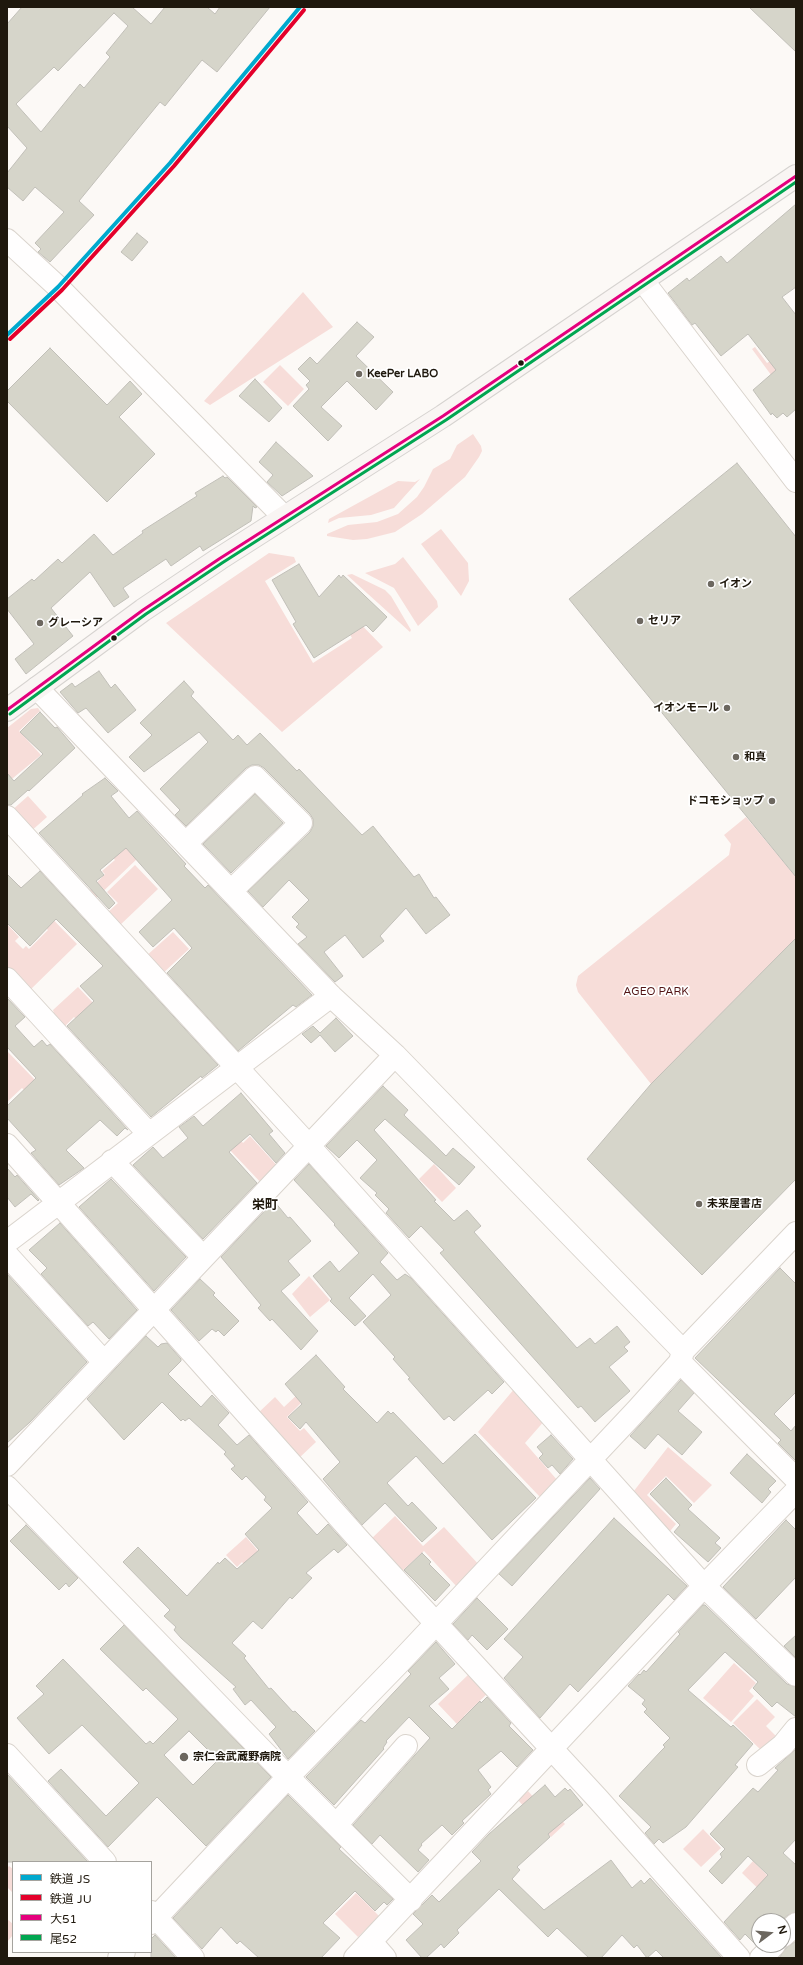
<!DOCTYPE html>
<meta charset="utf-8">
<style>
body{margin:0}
#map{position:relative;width:803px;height:1965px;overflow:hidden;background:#fcf9f6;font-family:"Varela Round","Noto Sans JP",sans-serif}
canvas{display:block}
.frame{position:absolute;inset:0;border:8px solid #1f180d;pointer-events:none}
.legend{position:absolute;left:12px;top:1861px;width:140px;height:92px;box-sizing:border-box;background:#fff;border:1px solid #a5a39e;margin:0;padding:5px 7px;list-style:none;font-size:12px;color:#1f180d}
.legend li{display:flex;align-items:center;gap:8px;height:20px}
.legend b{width:20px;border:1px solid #a5a39e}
.north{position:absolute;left:751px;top:1913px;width:40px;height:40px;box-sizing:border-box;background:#fff;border:1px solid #a5a39e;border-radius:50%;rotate:74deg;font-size:11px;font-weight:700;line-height:16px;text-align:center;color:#1f180d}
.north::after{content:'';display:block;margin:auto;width:14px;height:18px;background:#6c675f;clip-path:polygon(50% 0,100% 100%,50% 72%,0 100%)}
</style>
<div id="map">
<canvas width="803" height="1965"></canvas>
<div class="frame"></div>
<ul class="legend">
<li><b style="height:5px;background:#00a9ce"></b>鉄道 JS</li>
<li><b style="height:5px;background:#e4002b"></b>鉄道 JU</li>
<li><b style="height:5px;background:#e5007d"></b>大51</li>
<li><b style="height:5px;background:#00a651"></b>尾52</li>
</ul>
<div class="north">N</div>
</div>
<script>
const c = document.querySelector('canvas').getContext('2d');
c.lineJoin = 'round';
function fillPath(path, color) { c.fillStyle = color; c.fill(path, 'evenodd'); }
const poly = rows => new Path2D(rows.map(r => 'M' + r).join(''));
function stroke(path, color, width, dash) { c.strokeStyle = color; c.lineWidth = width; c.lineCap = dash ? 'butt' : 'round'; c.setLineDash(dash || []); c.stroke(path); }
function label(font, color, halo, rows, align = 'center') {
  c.font = font + ' "Varela Round","Noto Sans JP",sans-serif'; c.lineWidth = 3.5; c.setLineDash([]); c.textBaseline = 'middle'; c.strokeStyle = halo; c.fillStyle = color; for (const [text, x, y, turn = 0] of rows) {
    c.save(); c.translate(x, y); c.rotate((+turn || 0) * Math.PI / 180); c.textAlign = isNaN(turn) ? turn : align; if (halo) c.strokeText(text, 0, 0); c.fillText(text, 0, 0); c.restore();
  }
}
const green = poly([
 [303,292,333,327,210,405,204,401],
 [755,347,767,363,779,355,791,371,774,379,752,349],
 [280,365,304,389,288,406,263,382],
 [473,434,481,446,482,451,479,457,465,477,422,514,395,532,367,539,353,540,327,536,327,534,348,525,377,522,398,514,417,497,424,487,433,469,450,459,457,445],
 [420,479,394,508,371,515,339,518,328,523,329,519,398,481,415,482],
 [441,529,468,563,469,581,461,596,421,544],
 [269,553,294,557,296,562,265,581,313,663,352,638,340,618,349,612,383,647,282,732,166,623],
 [403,557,437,601,438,607,418,626,394,588,365,573,395,564],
 [352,574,385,590,391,596,411,630,410,632,347,575],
 [38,708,40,711,19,731,41,755,7,783,7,728,31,709],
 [28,796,47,817,29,833,10,812],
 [746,817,796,877,796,938,651,1084,578,992,576,985,578,976,729,855,731,844,724,835],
 [116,832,139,857,92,902,85,895,105,874,102,871,115,860,102,846],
 [135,865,158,889,118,927,106,914,118,903,107,892],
 [19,885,77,944,27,993,7,970,7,924,19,937,15,941,23,949,26,946,29,949,48,930,11,894],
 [173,932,189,949,161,975,145,957],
 [78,987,95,1005,77,1020,74,1017,63,1028,56,1020,53,1010],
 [8,1052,36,1081,25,1091,22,1088,7,1102],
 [250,1136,281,1170,264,1186,227,1147,238,1137,243,1143],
 [434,1164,456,1188,442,1202,419,1179],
 [309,1276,330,1300,310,1317,292,1294],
 [515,1388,546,1419,525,1443,558,1481,540,1497,478,1432],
 [299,1393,305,1399,287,1417,300,1431,304,1428,316,1442,298,1459,257,1414,275,1397,284,1407],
 [668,1447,712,1485,694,1503,666,1476,647,1495,676,1524,666,1536,630,1496],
 [395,1516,423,1546,444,1527,481,1567,458,1588,424,1551,400,1573,370,1540],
 [246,1537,259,1552,251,1572,242,1562,237,1567,226,1555],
 [734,1663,756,1683,749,1691,754,1696,731,1722,703,1698],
 [471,1672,490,1691,464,1716,479,1733,472,1740,438,1704],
 [757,1699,775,1717,766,1726,776,1736,762,1751,733,1723],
 [528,1791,545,1810,549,1807,565,1824,551,1837,518,1800],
 [703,1829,721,1848,701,1867,683,1849],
 [753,1861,788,1896,777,1907,742,1873],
 [9,1866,13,1869,13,1893,7,1887,7,1868],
 [356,1893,379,1916,358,1937,335,1914],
 [7,1919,13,1924,13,1935,7,1942]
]);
const building = poly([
 [22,7,132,7,151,24,165,7,207,7,215,14,220,7,270,7,217,72,202,60,165,106,160,102,79,201,94,215,50,262,38,252,41,249,35,243,64,212,35,187,23,201,7,187,7,173,27,148,7,126,7,24,22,7],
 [114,13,128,26,106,53,110,57,84,88,80,84,41,132,16,104,54,67,58,71,114,13],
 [749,7,796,7,796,52,749,7],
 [796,204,796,287,782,297,796,315,796,409,787,417,783,413,777,418,772,413,771,415,753,390,776,370,748,334,721,356,695,323,692,325,668,293,687,278,689,281,721,256,727,263,796,204],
 [137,233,148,242,132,261,121,252,137,233],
 [357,322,374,337,356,356,393,392,376,410,347,381,321,407,342,426,328,441,293,406,309,389,306,385,310,381,298,369,310,357,317,364,357,322],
 [50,348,107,405,130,381,142,394,119,417,155,454,107,502,7,401,7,391,50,348],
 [255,379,282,408,269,422,239,396,255,379],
 [276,442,313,476,282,496,267,482,273,475,259,462,276,442],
 [737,463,796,537,796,877,569,599,737,463],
 [223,476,225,478,227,477,257,507,255,508,253,506,251,521,203,551,200,546,171,566,166,559,123,588,129,597,114,607,90,572,51,608,73,636,26,674,15,659,34,644,7,609,7,599,32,579,34,581,58,559,62,563,94,534,113,555,143,533,142,531,197,496,195,493,223,476],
 [299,564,319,597,339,575,341,578,343,575,387,617,373,632,366,625,314,658,293,624,296,622,272,580,299,564],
 [99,671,111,688,115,684,136,710,108,733,86,708,78,713,60,692,72,683,75,687,99,671],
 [184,681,194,692,191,696,233,740,238,735,247,745,260,733,297,771,299,769,362,835,373,826,414,877,419,874,434,898,436,897,450,915,426,934,406,908,380,936,384,941,363,958,345,935,324,952,343,976,335,982,298,944,307,937,296,927,299,924,292,917,309,900,289,880,263,907,248,891,310,832,313,826,313,819,310,814,264,768,259,765,252,765,246,768,186,826,175,815,180,810,160,789,208,742,199,732,144,772,129,757,152,735,140,723,184,681],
 [40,712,55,728,57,727,75,748,29,791,28,790,11,805,7,805,7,773,14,781,43,754,20,732,40,712],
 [105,778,118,791,111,796,129,818,137,811,186,864,184,866,205,888,208,885,312,995,296,1007,293,1005,238,1051,167,973,192,948,174,928,153,947,139,932,172,900,126,848,100,870,104,875,96,881,115,903,109,909,39,833,83,795,82,794,105,778],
 [255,794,283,823,231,873,203,844,255,794],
 [40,871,218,1065,202,1078,201,1076,151,1117,67,1026,94,1001,80,986,103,966,56,919,30,946,7,923,7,874,21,888,40,871],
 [796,938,796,1179,702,1275,587,1159,651,1084,796,938],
 [7,998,25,1017,15,1026,34,1047,42,1040,47,1046,50,1044,128,1130,125,1128,117,1136,100,1120,66,1150,84,1168,59,1185,31,1153,36,1150,7,1118,7,1106,36,1078,7,1047,7,998],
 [336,1018,353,1036,335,1052,320,1035,311,1043,302,1034,313,1026,320,1033,336,1018],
 [383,1086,408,1110,404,1115,446,1156,453,1148,475,1167,459,1185,385,1119,374,1130,436,1200,434,1201,454,1221,467,1210,481,1226,474,1232,577,1348,590,1338,595,1344,617,1326,630,1342,624,1347,628,1351,609,1367,630,1391,595,1422,581,1406,578,1408,440,1253,444,1250,421,1226,409,1238,386,1213,389,1209,375,1195,377,1193,360,1178,377,1160,357,1140,339,1158,326,1146,383,1086],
 [241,1093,273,1131,269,1134,285,1153,276,1163,250,1134,229,1152,257,1183,203,1239,133,1165,153,1147,163,1158,188,1138,179,1127,194,1116,203,1126,241,1093],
 [309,1164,388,1253,380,1262,397,1280,405,1274,411,1278,504,1382,492,1394,488,1390,454,1421,449,1416,444,1420,408,1379,410,1378,393,1359,395,1357,363,1322,391,1295,373,1274,349,1298,366,1316,355,1326,330,1301,332,1299,313,1276,330,1261,339,1272,359,1253,334,1225,335,1224,294,1180,309,1164],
 [7,1168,15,1177,17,1175,39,1200,38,1201,31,1194,15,1207,7,1197,7,1168],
 [111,1179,186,1257,154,1291,79,1207,111,1179],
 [274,1201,288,1218,290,1217,311,1241,288,1261,300,1275,281,1291,318,1331,301,1350,272,1319,270,1321,258,1308,261,1305,221,1257,274,1201],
 [60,1223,137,1310,109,1339,93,1322,88,1326,41,1274,47,1268,29,1250,60,1223],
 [780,1268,796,1284,796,1392,774,1414,791,1431,796,1425,796,1461,778,1443,781,1440,695,1358,780,1268],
 [7,1274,87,1362,30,1422,7,1443,7,1274],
 [200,1279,215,1293,213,1295,239,1321,224,1336,218,1330,216,1332,212,1329,199,1341,171,1310,200,1279],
 [146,1336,158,1347,161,1344,167,1343,181,1359,181,1361,168,1374,201,1407,212,1395,229,1413,218,1425,237,1445,249,1435,308,1502,297,1513,317,1535,328,1524,347,1545,338,1553,334,1549,306,1573,312,1578,292,1599,290,1597,262,1629,253,1621,232,1643,246,1656,244,1658,269,1689,271,1688,293,1712,295,1711,315,1731,288,1759,269,1734,276,1727,251,1700,245,1705,233,1689,236,1687,181,1638,174,1630,176,1627,164,1616,170,1610,123,1562,138,1547,187,1596,218,1562,219,1564,225,1558,237,1569,259,1550,245,1534,272,1508,264,1500,266,1497,246,1476,242,1480,231,1469,235,1466,224,1454,226,1452,189,1418,185,1421,183,1419,181,1421,162,1402,124,1440,87,1399,146,1336],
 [316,1355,345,1387,343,1389,377,1423,388,1411,391,1414,393,1412,443,1464,475,1434,536,1498,492,1540,416,1456,387,1483,408,1506,412,1502,437,1528,422,1542,385,1503,362,1525,323,1479,340,1462,306,1422,300,1429,288,1417,302,1404,285,1384,316,1355],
 [681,1380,694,1393,678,1411,702,1432,682,1455,658,1434,645,1449,630,1436,681,1380],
 [551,1435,573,1459,560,1474,552,1465,548,1468,539,1458,543,1454,537,1447,551,1435],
 [747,1454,776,1481,768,1489,771,1492,762,1503,730,1473,747,1454],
 [590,1478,600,1489,512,1586,499,1574,590,1478],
 [666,1478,692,1505,688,1509,720,1538,715,1543,721,1548,708,1562,674,1532,680,1525,650,1494,666,1478],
 [614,1518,687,1586,674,1600,668,1594,578,1692,570,1684,540,1718,504,1678,523,1657,504,1639,614,1518],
 [786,1520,796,1530,796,1577,756,1619,723,1587,786,1520],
 [26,1525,78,1578,69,1587,66,1583,59,1590,10,1541,26,1525],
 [422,1553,431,1562,429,1564,450,1585,435,1601,404,1570,422,1553],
 [477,1598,508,1629,487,1650,472,1635,468,1640,453,1624,477,1598],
 [703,1605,705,1605,787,1684,796,1687,796,1717,777,1702,772,1707,753,1688,758,1682,725,1652,688,1690,731,1727,733,1725,753,1744,735,1765,738,1767,686,1827,663,1843,659,1839,654,1844,645,1833,651,1827,619,1796,661,1751,665,1747,663,1745,670,1738,644,1712,647,1709,642,1704,645,1700,628,1686,639,1674,640,1675,644,1670,646,1672,680,1634,678,1632,703,1605],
 [124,1625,271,1777,206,1846,157,1797,108,1847,48,1781,61,1769,106,1816,139,1783,82,1725,49,1754,17,1718,44,1694,36,1686,63,1659,146,1744,150,1741,153,1744,178,1719,146,1688,143,1691,100,1649,124,1625],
 [189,1731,218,1760,193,1785,164,1755,189,1731],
 [796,1635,796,1658,784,1646,796,1635],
 [436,1642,455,1664,439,1678,449,1689,429,1706,452,1729,480,1701,481,1703,487,1697,511,1723,509,1726,533,1750,517,1767,501,1751,478,1770,491,1787,488,1790,491,1794,462,1821,464,1823,452,1835,442,1825,421,1844,422,1845,418,1850,429,1860,418,1872,380,1835,372,1844,353,1825,430,1738,409,1717,386,1741,387,1742,383,1748,384,1749,334,1805,306,1777,361,1720,365,1723,411,1674,408,1671,436,1642],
 [796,1749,796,1839,783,1853,796,1865,796,1912,788,1915,781,1921,759,1921,759,1942,756,1945,745,1934,740,1940,724,1922,768,1875,748,1856,722,1884,709,1871,722,1857,720,1854,725,1849,710,1834,753,1788,758,1792,778,1770,775,1768,796,1749],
 [7,1774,88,1862,7,1862,7,1774],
 [545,1785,555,1797,565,1788,568,1791,570,1789,583,1805,548,1834,550,1837,517,1867,520,1870,512,1879,544,1910,611,1860,632,1888,641,1880,644,1884,650,1878,722,1958,664,1958,656,1950,647,1958,637,1945,634,1948,622,1935,601,1958,589,1958,557,1928,548,1937,499,1889,457,1930,459,1933,444,1948,441,1944,426,1958,422,1958,406,1940,423,1924,413,1914,432,1895,439,1902,481,1861,472,1852,489,1834,545,1785],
 [288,1795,341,1847,339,1849,393,1899,387,1905,384,1902,375,1911,355,1891,323,1923,340,1938,321,1958,259,1958,240,1941,237,1944,221,1927,202,1949,173,1918,288,1795],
 [155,1935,176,1958,151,1958,151,1939,155,1935],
 [796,1941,796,1958,779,1958,786,1948,796,1941]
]);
const minor = poly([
 [7,240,58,287,284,517],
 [643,281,796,481],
 [37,688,331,996,395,1055,683,1351],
 [7,817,309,1146,704,1586,796,1675],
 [186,843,255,777,301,823,231,891],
 [7,979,149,1134],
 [7,1145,361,1542,598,1799,739,1958],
 [112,1161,203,1257],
 [7,1242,331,996],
 [7,1255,104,1362],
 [680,1362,796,1479],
 [7,1465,395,1055],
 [7,1487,288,1777,411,1900],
 [7,1755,105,1862],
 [758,1765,783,1745,796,1729],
 [337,1824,406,1746],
 [151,1912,193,1958],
 [151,1923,288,1777,397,1665,636,1411,680,1362,683,1351,796,1233],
 [783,1936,796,1924],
 [371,1942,385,1958],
 [119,1958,124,1952],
 [355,1958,704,1586,796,1491],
 [761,1958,774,1945]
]);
const major = poly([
 [7,710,143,610,219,559,443,416,796,176]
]);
const bus1 = poly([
 [7,710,143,610,219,559,443,416,796,176]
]);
const bus2 = poly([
 [10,714,146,614,222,563,446,420,796,182]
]);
const rail1 = poly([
 [7,335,58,287,170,163,300,7]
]);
const rail2 = poly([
 [10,339,62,290,174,166,304,10]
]);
const markers = [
 [521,363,3.5,"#1f180d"],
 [359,374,4,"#6c675f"],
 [711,584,4,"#6c675f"],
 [640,621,4,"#6c675f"],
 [40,623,4,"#6c675f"],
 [114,638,3.5,"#1f180d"],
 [727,708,4,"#6c675f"],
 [736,757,4,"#6c675f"],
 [772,801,4,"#6c675f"],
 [699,1204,4,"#6c675f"],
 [184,1757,5,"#6c675f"]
];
const poiNames = [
 ["KeePer LABO",367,374],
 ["イオン",719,584],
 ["セリア",648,621],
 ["グレーシア",48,623],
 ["イオンモール",719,708,"right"],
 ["和真",744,757],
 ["ドコモショップ",764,801,"right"],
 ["未来屋書店",707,1204],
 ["宗仁会武蔵野病院",193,1757]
];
const parkNames = [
 ["AGEO PARK",656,992]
];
const quarterNames = [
 ["栄町",265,1206]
];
fillPath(green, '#f7ddd9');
fillPath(building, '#d6d5ca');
stroke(building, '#c1bfb8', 1);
stroke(minor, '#dad4cd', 24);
stroke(major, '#d6d3d0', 24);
stroke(minor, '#fffefe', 22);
stroke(major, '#f9f5f3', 22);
stroke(bus1, '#e5007d', 3);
stroke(bus2, '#00a651', 3);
stroke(rail1, '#00a9ce', 4);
stroke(rail2, '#e4002b', 4);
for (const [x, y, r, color] of markers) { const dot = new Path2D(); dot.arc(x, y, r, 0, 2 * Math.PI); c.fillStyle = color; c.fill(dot); stroke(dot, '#fff', 1.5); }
label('bold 11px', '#1f180d', '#fff', poiNames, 'left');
label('11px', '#511314', '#fff', parkNames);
label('bold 13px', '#1f180d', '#fff', quarterNames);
</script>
